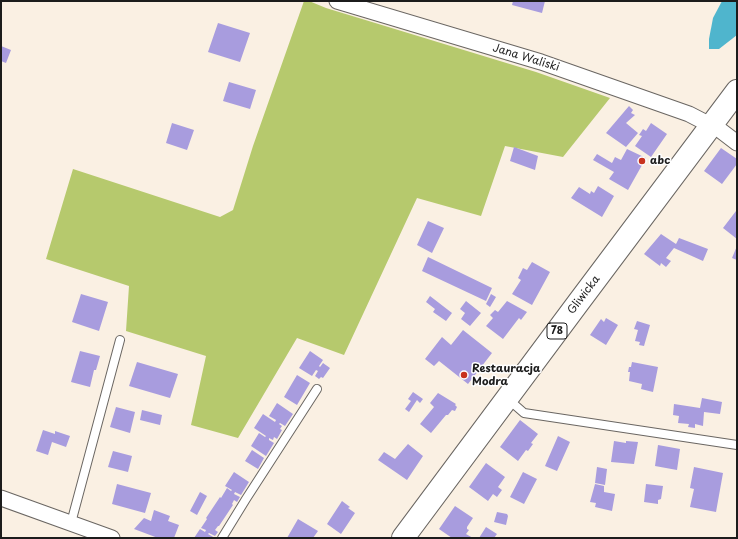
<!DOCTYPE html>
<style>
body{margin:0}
#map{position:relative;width:738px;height:539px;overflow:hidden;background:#faf0e3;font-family:"Playpen Sans",sans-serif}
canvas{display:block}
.frame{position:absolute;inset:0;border:2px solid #1c1c1c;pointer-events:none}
</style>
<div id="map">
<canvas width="738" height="539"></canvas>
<div class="frame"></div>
</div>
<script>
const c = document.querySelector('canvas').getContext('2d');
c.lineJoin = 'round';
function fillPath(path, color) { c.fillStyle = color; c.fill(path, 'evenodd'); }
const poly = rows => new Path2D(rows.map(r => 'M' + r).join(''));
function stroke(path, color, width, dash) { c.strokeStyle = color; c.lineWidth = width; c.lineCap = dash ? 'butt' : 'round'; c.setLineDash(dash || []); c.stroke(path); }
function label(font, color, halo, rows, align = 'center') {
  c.font = font + ' "Playpen Sans",sans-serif'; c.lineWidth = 3; c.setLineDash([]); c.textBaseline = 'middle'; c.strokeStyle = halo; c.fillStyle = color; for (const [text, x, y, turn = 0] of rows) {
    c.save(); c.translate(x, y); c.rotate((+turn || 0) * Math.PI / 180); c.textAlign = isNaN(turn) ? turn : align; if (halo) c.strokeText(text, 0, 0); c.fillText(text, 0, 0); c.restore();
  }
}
const green = poly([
 [304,1,309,1,326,8,536,72,610,98,563,157,505,146,481,216,417,198,344,355,297,338,238,438,191,425,206,356,126,331,129,286,46,259,73,169,220,217,233,210,253,146]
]);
const water = poly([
 [722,1,737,1,737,35,719,49,709,49,709,39,713,18]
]);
const building = poly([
 [513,1,545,1,542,13,512,5],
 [218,23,250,33,240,62,208,52],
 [1,46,11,50,6,63,1,61],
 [229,82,256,90,250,109,223,101],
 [629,106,633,110,631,113,635,115,626,123,638,133,626,147,606,133],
 [172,123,194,130,187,150,166,143],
 [651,123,667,134,651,157,635,146,642,136,639,135,643,129,646,131],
 [514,147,538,156,535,170,510,161],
 [721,148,737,159,737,164,722,184,704,171],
 [627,149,646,158,628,190,609,179,614,172,593,160,597,154,612,163,615,157,621,160],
 [598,186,614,196,602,217,571,198,579,187,590,194,591,191,594,193],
 [736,211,737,212,737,239,723,228],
 [428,221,444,228,432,253,417,245],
 [661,234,676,244,679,238,708,249,703,261,674,248,666,258,671,261,666,267,661,263,660,266,644,254],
 [737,246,737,260,732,258],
 [428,257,492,288,486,301,422,271],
 [532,262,550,272,532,305,512,294,521,280,518,278,523,268,527,270],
 [81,294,108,302,99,331,72,322],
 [491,294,496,297,490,307,486,304],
 [430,296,452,313,446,321,433,312,435,309,426,302],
 [466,301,481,313,470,326,461,319,465,313,460,309],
 [507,301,527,312,521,320,519,318,503,339,486,326,493,318,490,315,495,310,498,312],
 [606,318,618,325,606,345,590,335,601,319,604,322],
 [637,321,650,325,644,346,639,345,640,342,635,341,638,330,634,329],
 [463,330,492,353,468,384,439,361,434,366,425,359,442,337,451,345],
 [80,351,100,356,96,370,94,370,90,387,71,382],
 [310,351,323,360,319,366,320,367,323,363,330,368,323,378,321,377,319,379,315,376,318,371,316,370,312,376,299,368],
 [137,362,178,374,170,398,129,386],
 [632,362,658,367,653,392,641,389,642,384,629,381,630,372,628,372,629,367,631,367],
 [297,375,310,383,297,405,284,397],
 [413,392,423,399,420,403,417,400,409,412,405,409,411,401,408,399],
 [438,393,456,404,455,405,457,407,455,411,452,410,448,415,446,415,431,433,420,424,434,407,430,403],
 [702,398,722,402,720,414,704,412,703,426,695,424,695,428,688,427,689,424,678,423,679,416,673,415,674,404,700,408],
 [277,403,293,414,285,426,280,423,279,424,282,426,280,429,282,430,277,439,274,437,273,440,269,438,269,440,274,443,266,456,251,446,259,433,265,437,266,436,254,428,263,414,275,422,276,420,269,416],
 [116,407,135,412,130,433,110,427],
 [142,410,162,415,160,425,140,420],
 [520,420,538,434,531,443,533,444,528,451,526,450,518,461,500,447],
 [43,430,55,434,55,431,70,436,66,447,52,442,48,455,36,451],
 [558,436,570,442,557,471,545,466],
 [614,441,626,443,626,441,638,442,634,464,611,462],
 [408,444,423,456,407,480,378,460,384,452,395,459],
 [658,445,680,449,677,470,655,466],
 [252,450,264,458,258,469,245,461],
 [113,451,132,456,128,472,108,467],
 [486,463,505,477,498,487,502,490,497,497,493,494,488,501,469,487],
 [597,467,607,469,605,485,595,483],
 [694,467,723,473,716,512,690,507,694,489,690,488],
 [234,472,249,482,241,495,235,492,234,494,240,497,237,502,234,500,232,504,233,505,219,526,218,526,215,530,218,532,215,536,209,533,208,534,215,538,194,538,200,529,205,532,206,530,201,528,207,519,206,518,220,497,221,498,227,488,231,491,232,490,225,486],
 [523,472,537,479,524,504,510,497],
 [117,484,151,493,145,513,112,504],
 [595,484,604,486,604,492,615,494,612,511,595,507,596,503,590,502],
 [646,484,663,486,661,499,658,500,658,504,644,502],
 [200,492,207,496,197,515,190,511],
 [342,501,350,507,348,508,355,513,341,534,327,524],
 [455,506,473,518,467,527,467,529,469,530,466,534,473,538,452,538,439,529],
 [154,510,170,516,168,521,179,525,174,538,158,538,134,529,144,518,151,521],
 [497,512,507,514,508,516,506,525,494,522],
 [298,519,318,531,313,538,287,538],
 [486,527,497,534,494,538,479,538]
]);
const lane = poly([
 [508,399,524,413,737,445],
 [71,523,120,340],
 [222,538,246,499,317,389]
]);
const street = poly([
 [337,1,541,62,689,114,720,130,737,143],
 [1,498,112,538]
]);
const primary = poly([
 [403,538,578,303,737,91]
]);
const markers = [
 [642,161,4,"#c8321e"],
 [464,375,4,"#c8321e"]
];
const shields = [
 [557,331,20]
];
const shieldNames = [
 ["78",557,331]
];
const streetNames = [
 ["Jana Waliski",526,58,17],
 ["Gliwicka",584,295,-53]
];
const poiNames = [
 ["abc",650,161],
 ["Restauracja",472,369],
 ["Modra",472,382]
];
fillPath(green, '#b6c96d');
fillPath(water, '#4fb5cd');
fillPath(building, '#a89cde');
stroke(lane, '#6a6662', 10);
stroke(street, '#6a6662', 17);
stroke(primary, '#6a6662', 24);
stroke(lane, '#fff', 8);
stroke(street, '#fff', 15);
stroke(primary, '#fff', 22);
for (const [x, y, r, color] of markers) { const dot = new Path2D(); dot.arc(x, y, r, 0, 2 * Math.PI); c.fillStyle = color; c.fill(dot); stroke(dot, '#fff', 1.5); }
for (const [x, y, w] of shields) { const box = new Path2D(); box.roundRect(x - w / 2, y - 8, w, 16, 3); c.fillStyle = '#fff'; c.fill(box); stroke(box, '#1c1c1c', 1); }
label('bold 10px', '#1c1c1c', null, shieldNames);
label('11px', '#1c1c1c', '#fff', streetNames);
label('bold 11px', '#1c1c1c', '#fff', poiNames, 'left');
</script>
